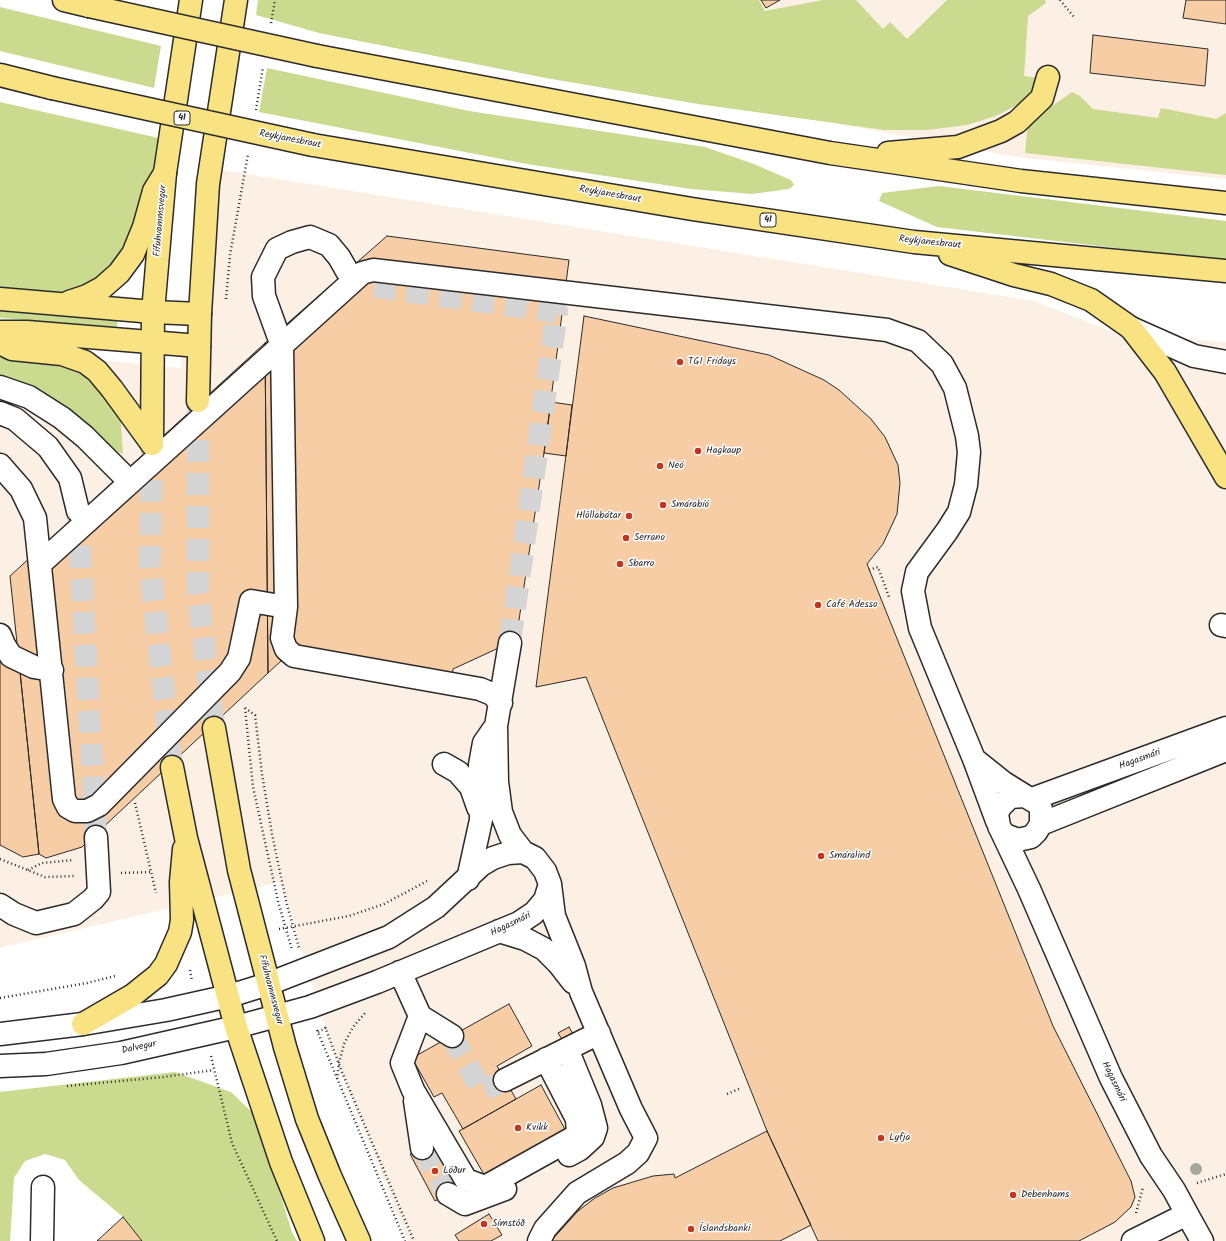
<!DOCTYPE html>
<meta charset="utf-8">
<style>
body{margin:0}
canvas{display:block;background:#fff}
</style>
<canvas width="1226" height="1241"></canvas>
<script>
const c = document.querySelector('canvas').getContext('2d');
c.lineJoin = 'round';
function fillPath(path, color) { c.fillStyle = color; c.fill(path, 'evenodd'); }
const poly = rows => new Path2D(rows.map(r => 'M' + r).join(''));
function stroke(path, color, width, dash) { c.strokeStyle = color; c.lineWidth = width; c.lineCap = dash ? 'butt' : 'round'; c.setLineDash(dash || []); c.stroke(path); }
function label(font, color, halo, rows, align = 'center') {
  c.font = font + ' Kalam,sans-serif'; c.lineWidth = 3; c.setLineDash([]); c.textBaseline = 'middle'; c.strokeStyle = halo; c.fillStyle = color; for (const [text, x, y, turn = 0] of rows) {
    c.save(); c.translate(x, y); c.rotate((+turn || 0) * Math.PI / 180); c.textAlign = isNaN(turn) ? turn : align; if (halo) c.strokeText(text, 0, 0); c.fillText(text, 0, 0); c.restore();
  }
}
const built = poly([
 [283,0,1226,0,1226,179,1016,157,279,20],
 [216,169,1034,301,1119,334,1226,342,1226,1241,408,1241,330,1044,281,882,0,948,0,350,180,368]
]);
const green = poly([
 [258,0,759,0,765,11,823,0,856,0,883,29,890,22,907,39,947,0,1045,0,1046,3,1028,16,1024,76,1040,78,1035,93,1017,105,996,116,967,125,927,130,884,130,698,104,546,78,319,33,256,15],
 [0,7,161,46,154,88,0,51],
 [267,68,469,111,705,147,754,164,791,180,794,185,789,189,752,194,691,189,527,164,259,112],
 [1072,92,1080,96,1093,109,1158,118,1161,108,1216,119,1226,113,1226,175,1025,153,1028,123],
 [0,102,163,139,141,218,128,247,110,270,90,284,69,292,49,295,0,291],
 [939,186,1226,221,1226,261,937,227,879,201,882,193],
 [0,306,118,317,117,327,0,318],
 [0,354,78,366,115,404,121,423,123,454,113,450,79,418,44,393,0,375],
 [175,1072,231,1092,256,1116,292,1232,297,1241,142,1241,123,1217,79,1180,65,1160,45,1154,25,1161,14,1178,10,1241,0,1241,0,1092]
]);
const building = poly([
 [761,0,780,0,766,8,761,0],
 [1186,0,1226,0,1226,24,1183,18,1186,0],
 [1093,35,1208,49,1205,86,1090,73,1093,35],
 [387,236,569,260,544,453,516,640,453,669,450,693,281,661,268,673,265,343,387,236],
 [584,316,769,355,824,380,839,390,871,419,885,437,898,465,900,483,897,514,883,544,867,564,1053,1026,1131,1181,1135,1197,1131,1207,1115,1222,1079,1241,818,1241,767,1131,586,677,536,687,584,316],
 [265,343,268,673,82,847,46,858,39,854,10,576,265,343],
 [551,402,572,405,566,456,544,453,551,402],
 [0,661,20,672,39,854,23,857,0,845,0,661],
 [509,1004,532,1046,497,1066,516,1099,463,1129,442,1093,434,1097,412,1058,509,1004],
 [569,1027,573,1034,563,1041,558,1033,569,1027],
 [541,1085,567,1133,486,1178,459,1131,541,1085],
 [767,1131,811,1225,780,1241,551,1241,578,1211,595,1198,613,1188,653,1176,674,1174,675,1178,767,1131],
 [434,1141,460,1187,435,1201,410,1154,434,1141],
 [489,1214,502,1235,491,1241,459,1241,455,1235,489,1214],
 [123,1217,142,1241,97,1241,123,1217]
]);
const minorTunnel = poly([
 [347,271,353,279,364,285,557,312,510,643],
 [78,513,96,837],
 [452,1036,482,1091,505,1080],
 [422,1148,448,1194]
]);
const majorTunnel = poly([
 [198,407,198,591,214,728],
 [152,447,150,565,172,767]
]);
const path = poly([
 [1060,0,1074,17],
 [271,23,275,0],
 [256,110,263,67],
 [226,299,230,255,248,154],
 [869,570,878,567,889,597],
 [245,708,255,715,262,774,272,834,286,901,299,948],
 [245,708,253,787,278,901,292,950],
 [135,803,156,893],
 [0,859,45,877,76,876],
 [28,870,42,863,74,860],
 [121,873,150,872],
 [279,929,349,916,384,904,427,881],
 [190,970,192,981],
 [0,998,87,983,115,976],
 [325,1027,342,1072,414,1241],
 [317,1030,405,1241],
 [318,1032,326,1028],
 [211,1056,232,1143,277,1241],
 [337,1079,339,1063,344,1044,353,1027,366,1012],
 [67,1086,163,1077,214,1070],
 [727,1094,741,1088],
 [1197,1183,1226,1174],
 [1136,1213,1143,1187]
]);
const minor = poly([
 [347,271,339,257,329,245,310,237,292,242,277,249,263,277,264,296,282,346,286,607,282,638,286,649,294,656,480,689,492,694,501,703],
 [1131,328,1194,356,1226,362],
 [0,387,29,397,62,418,85,437,130,482],
 [0,413,15,419,48,447,70,478,78,511],
 [0,465,21,489,35,518,64,799,68,807,75,811,87,811,99,805,230,672,239,658,251,601,286,607],
 [41,563,362,273,373,270,887,330,918,341,942,364,955,388,967,436,969,452,966,485,959,512,947,531,917,572,913,591,920,628,974,759,997,821],
 [1221,625,1226,626],
 [0,635,4,645,11,656,34,667,52,670],
 [510,643,496,726,497,782,501,812,510,835,523,852],
 [974,759,1004,783,1025,796],
 [444,764,458,772,471,787,478,807],
 [1032,799,1226,728],
 [1041,824,1226,750],
 [1001,830,1005,835,1018,840,1031,837,1036,832,1041,824,1041,809,1037,803,1025,796,1010,797,1000,807,997,814,999,826,1001,830,1029,889,1111,1078,1151,1156,1174,1190,1187,1214,1133,1241],
 [468,879,481,820,480,765,484,743,493,730],
 [0,905,14,914,36,923,74,914,93,899,99,892,96,837],
 [499,931,525,939,544,949,559,964,573,982],
 [400,972,420,1016,452,1036],
 [420,1016,402,1063,413,1090,466,1180,485,1187,578,1135,577,1119,546,1059],
 [0,1034,83,1024,166,1010,229,996,268,984,389,937,436,907,481,865,493,858,508,853,523,852,535,858,545,871,550,884,545,900,534,913,519,923,377,982,310,1007,236,1027,121,1053,46,1064,0,1066],
 [567,1049,590,1105,596,1128,593,1137,580,1149,569,1155],
 [505,1080,599,1033],
 [415,1101,422,1148],
 [448,1194,465,1204,505,1189],
 [1187,1214,1202,1241],
 [42,1241,43,1187],
 [539,1241,545,1229,577,1193,627,1163,638,1153,646,1138,631,1109,581,992,574,966,554,916,550,884]
]);
const major = poly([
 [198,401,200,314,208,184,236,0],
 [152,444,153,312,165,173,191,0],
 [214,728,239,870,285,1047,307,1119,330,1176,359,1241],
 [172,767,186,838,236,1027,281,1162,313,1241],
 [83,1024,133,995,158,975,166,964,180,932,182,920,181,882,184,849]
]);
const highway = poly([
 [64,0,89,6],
 [317,56,830,153,1021,181,1226,203],
 [0,75,52,88],
 [313,145,692,209,914,242,1226,271],
 [888,153,958,147,1001,131,1017,122,1042,98,1048,77],
 [950,254,1014,275,1051,284,1091,300,1131,328,1165,372,1226,477],
 [0,299,153,312,200,314],
 [69,302,87,296,102,288,119,273,133,254,144,227,154,191,165,173],
 [0,332,27,332,199,346],
 [0,343,12,349,62,354,85,362,97,371,112,389,152,444]
]);
const highwayBridge = poly([
 [89,6,317,56],
 [52,88,313,145]
]);
const trees = [
 [1196,1169]
];
const markers = [
 [680,362,4,"#c8321e"],
 [698,451,4,"#c8321e"],
 [660,466,4,"#c8321e"],
 [663,505,4,"#c8321e"],
 [629,516,4,"#c8321e"],
 [626,538,4,"#c8321e"],
 [620,564,4,"#c8321e"],
 [818,605,4,"#c8321e"],
 [821,856,4,"#c8321e"],
 [518,1128,4,"#c8321e"],
 [881,1138,4,"#c8321e"],
 [435,1171,4,"#c8321e"],
 [1013,1195,4,"#c8321e"],
 [484,1224,4,"#c8321e"],
 [691,1229,4,"#c8321e"]
];
const shields = [
 [182,118,16],
 [768,220,16]
];
const shieldNames = [
 ["41",182,118],
 ["41",768,220]
];
const streetNames = [
 ["Reykjanesbraut",290,140,11],
 ["Reykjanesbraut",610,195,10],
 ["Fífuhvammsvegur",161,221,-85],
 ["Reykjanesbraut",930,243,6],
 ["Hagasmári",1140,760,-20],
 ["Hagasmári",511,925,-26],
 ["Fífuhvammsvegur",270,990,75],
 ["Dalvegur",139,1048,-12],
 ["Hagasmári",1113,1082,64]
];
const poiNames = [
 ["TGI Fridays",688,362],
 ["Hagkaup",706,451],
 ["Neó",668,466],
 ["Smárabíó",671,505],
 ["Hlöllabátar",621,516,"right"],
 ["Serrano",634,538],
 ["Sbarro",628,564],
 ["Café Adesso",826,605],
 ["Smáralind",829,856],
 ["Kvikk",526,1128],
 ["Lyfja",889,1138],
 ["Löður",443,1171],
 ["Debenhams",1021,1195],
 ["Símstöð",492,1224],
 ["Íslandsbanki",699,1229]
];
fillPath(built, '#fcf0e4');
fillPath(green, '#cada8e');
fillPath(building, '#f6cda5');
stroke(building, '#2b2b2b', 1);
stroke(minorTunnel, '#d5d5d5', 22, [22, 11]);
stroke(majorTunnel, '#d5d5d5', 22, [22, 11]);
stroke(minor, '#2b2b2b', 25);
stroke(major, '#2b2b2b', 25);
stroke(highway, '#2b2b2b', 25);
stroke(path, '#2b2b2b', 2.5, [1, 3]);
stroke(minor, '#fff', 22);
stroke(major, '#f8e281', 22);
stroke(highway, '#f8e281', 22);
stroke(highwayBridge, '#2b2b2b', 25, []);
stroke(highwayBridge, '#f8e281', 22);
c.fillStyle = '#a5a89b';
for (const [x, y] of trees) { c.beginPath(); c.arc(x, y, 6, 0, 2 * Math.PI); c.fill(); }
for (const [x, y, r, color] of markers) { const dot = new Path2D(); dot.arc(x, y, r, 0, 2 * Math.PI); c.fillStyle = color; c.fill(dot); stroke(dot, '#fff', 1.5); }
for (const [x, y, w] of shields) { const box = new Path2D(); box.roundRect(x - w / 2, y - 7, w, 14, 3); c.fillStyle = '#fff'; c.fill(box); stroke(box, '#2b2b2b', 1); }
label('bold 9px', '#2b2b2b', null, shieldNames);
label('10px', '#2b2b2b', '#fff', streetNames);
label('10px', '#2b2b2b', '#fff', poiNames, 'left');
</script>
